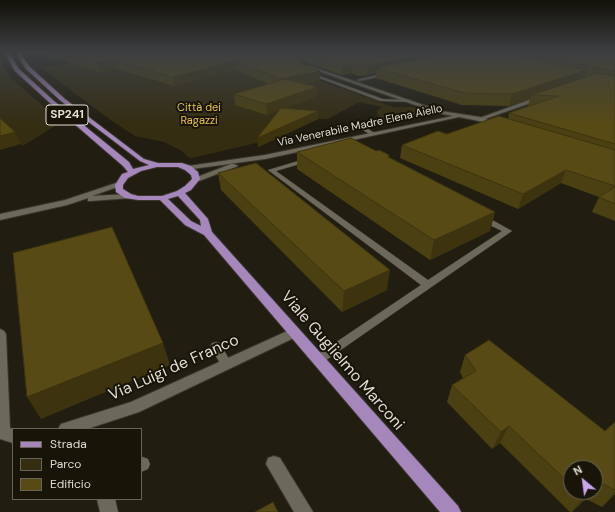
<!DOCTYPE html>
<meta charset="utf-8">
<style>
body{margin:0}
#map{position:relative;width:615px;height:512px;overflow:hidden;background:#211d10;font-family:"DM Sans",sans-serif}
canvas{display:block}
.legend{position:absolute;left:12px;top:428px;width:130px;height:72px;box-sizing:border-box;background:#181407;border:1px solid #686459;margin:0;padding:5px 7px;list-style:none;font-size:12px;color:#dfddd4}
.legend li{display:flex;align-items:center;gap:8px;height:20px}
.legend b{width:20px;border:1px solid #686459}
.north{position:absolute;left:563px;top:460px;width:40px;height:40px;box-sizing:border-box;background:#181407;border:1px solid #686459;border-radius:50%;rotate:331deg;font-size:11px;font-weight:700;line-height:16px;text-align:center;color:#dfddd4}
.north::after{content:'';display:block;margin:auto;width:14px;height:18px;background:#c8a6ef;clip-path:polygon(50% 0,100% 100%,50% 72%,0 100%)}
</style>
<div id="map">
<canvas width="615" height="512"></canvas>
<ul class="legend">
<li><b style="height:5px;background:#a587bc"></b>Strada</li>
<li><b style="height:11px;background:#342d12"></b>Parco</li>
<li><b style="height:11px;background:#574a15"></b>Edificio</li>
</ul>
<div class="north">N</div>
</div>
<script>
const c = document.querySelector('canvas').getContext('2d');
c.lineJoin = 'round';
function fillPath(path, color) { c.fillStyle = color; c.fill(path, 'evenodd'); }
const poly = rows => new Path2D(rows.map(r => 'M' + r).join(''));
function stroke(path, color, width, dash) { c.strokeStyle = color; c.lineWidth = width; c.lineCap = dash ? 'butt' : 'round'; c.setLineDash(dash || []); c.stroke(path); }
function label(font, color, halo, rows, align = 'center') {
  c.font = font + ' "DM Sans",sans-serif'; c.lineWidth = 4; c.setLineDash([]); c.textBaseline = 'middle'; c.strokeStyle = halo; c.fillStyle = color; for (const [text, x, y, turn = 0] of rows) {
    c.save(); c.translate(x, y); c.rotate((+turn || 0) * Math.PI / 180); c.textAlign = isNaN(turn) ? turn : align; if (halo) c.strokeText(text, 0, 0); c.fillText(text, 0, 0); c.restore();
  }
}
const green = poly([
 [0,53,3,65,10,77,61,122,23,146,0,126],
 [139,53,291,70,393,107,414,107,428,113,384,124,377,114,377,111,382,107,359,102,328,119,318,119,270,141,269,140,192,158,188,157,182,151,164,142,135,136,112,121,40,67]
]);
const lane = poly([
 [309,72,383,99,409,100,411,101,409,102,380,101,308,74,309,72],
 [361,127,365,127,376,134,371,135,361,129,361,127],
 [308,158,311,160,310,161,276,171,428,280,502,231,479,220,478,218,479,216,485,216,512,231,322,363,318,365,314,363,312,360,314,357,421,285,268,170,308,158],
 [216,342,220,343,230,361,232,364,230,367,226,369,222,367,210,346,212,343,216,342],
 [143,457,148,459,150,464,148,469,141,472,141,458,143,457]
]);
const street = poly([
 [389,72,391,74,359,81,357,80,389,72],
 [540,96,542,97,542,99,482,120,477,119,540,96],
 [116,183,119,183,123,185,92,196,128,194,132,196,131,198,91,201,88,201,88,198,67,205,0,220,0,214,65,200,116,183],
 [294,328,298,330,300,333,298,336,139,412,87,429,58,429,61,424,131,402,294,328],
 [0,329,4,331,6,334,10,428,14,429,13,443,0,439,0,329],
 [274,456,280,458,313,512,294,512,266,464,268,458,274,456],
 [97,499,115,499,118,512,100,512,97,499]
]);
const secondary = poly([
 [307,65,441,111,480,117,502,125,499,127,479,121,459,117,265,159,185,170,184,168,188,166,265,155,453,116,438,113,307,67,307,65],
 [231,164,234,164,238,166,199,181,196,181,192,179,231,164]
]);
const primary = poly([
 [5,53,9,53,19,69,54,101,129,162,133,169,149,165,140,161,61,101,26,69,16,53,20,53,30,67,65,99,144,159,158,163,182,163,191,166,198,172,200,179,191,190,185,193,208,219,212,232,458,506,461,512,440,512,204,235,185,225,160,200,138,200,125,198,116,192,115,185,122,174,128,172,123,166,50,103,15,71,5,53],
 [157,167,178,167,185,170,191,175,192,179,185,186,177,191,162,196,138,196,131,194,123,189,123,185,128,178,141,171,157,167],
 [178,196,200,220,201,226,191,221,168,199,178,196]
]);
const wall = poly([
 [43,53,615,53,615,221,592,212,599,197,561,183,518,209,400,158,402,145,447,134,508,119,509,113,529,106,528,106,530,99,509,106,462,105,376,78,376,73,367,75,358,76,351,73,342,75,302,61,302,64,320,71,320,80,304,83,317,87,316,97,284,108,318,119,258,147,280,110,267,115,235,105,234,94,269,84,236,70,175,86,116,69,100,72,61,60,52,61],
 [376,151,389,155,389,157,495,212,490,231,430,260,297,169,297,152],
 [218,173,387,290,342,312,221,190],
 [465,355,605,431,615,422,615,494,602,507,586,499,572,512,570,512,500,443,492,449,447,402,452,385,463,378,460,372],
 [571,468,595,468,595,492,571,492]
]);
const shadedWall = poly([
 [49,53,59,53,61,60,52,61],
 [291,53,296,53,296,55,292,56,291,58],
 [431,53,474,53,473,58,430,61],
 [421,55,420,64,377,68,376,73,367,75,367,66],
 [302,58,302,67,300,61],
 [114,60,116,69,100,72,98,63],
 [236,61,236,70,175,86,173,77],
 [352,64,351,73,342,75,342,66],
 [587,70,583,80,531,95,530,99,509,106,512,94],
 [320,71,320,80,280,88,280,79],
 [317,87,316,97,267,115,266,104],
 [318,111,318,119,258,147,257,138],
 [15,132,21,144,0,150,0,136],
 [566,170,561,183,518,209,523,194],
 [495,212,490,231,430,260,434,240],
 [390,270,387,290,342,312,344,291],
 [163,343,170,365,41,419,27,397],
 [509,426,500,443,492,449,501,432],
 [589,492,591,492,586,499,571,512,584,497],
 [615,492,615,494,602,507]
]);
const building = poly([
 [65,53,287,53,302,58,300,61,300,63,320,71,280,79,236,61,173,77,114,60,98,63,65,53],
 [303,53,414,53,421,55,367,66,359,66,352,64,342,66,303,53],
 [445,53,456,53,464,55,479,53,511,53,525,58,587,70,512,94,465,93,377,68,445,53],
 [525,53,615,53,615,71,528,54,525,53],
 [598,73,615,76,615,144,509,113,559,96,531,95,598,73],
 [285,79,317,87,266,104,234,94,285,79],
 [281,108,318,111,257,138,281,108],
 [499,116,615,150,615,186,566,170,523,194,402,145,438,131,447,134,499,116],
 [0,118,15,132,0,136,0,118],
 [351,138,376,151,379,150,389,155,388,157,495,212,434,240,297,152,351,138],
 [256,163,390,270,344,291,218,173,256,163],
 [615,187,615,204,599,197,615,187],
 [112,227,163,343,27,397,13,253,112,227],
 [489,340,605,431,615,422,615,490,599,482,595,486,595,468,571,468,571,485,509,426,501,432,452,385,476,371,465,355,489,340],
 [579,492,589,492,584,497,579,492],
 [273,502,278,512,255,512,273,502]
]);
const farParknames = [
 ["Città dei",199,108],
 ["Ragazzi",199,121]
];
const farStreetnames = [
 ["Via Venerabile Madre Elena Aiello",360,126,-12]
];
const shields = [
 [67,115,42]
];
const shieldNames = [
 ["SP241",67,115]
];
const nearStreetnames = [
 ["Viale Guglielmo Marconi",342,361,49],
 ["Via Luigi de Franco",174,368,-24]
];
fillPath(green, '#342d12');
stroke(lane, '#3a362f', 1);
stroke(street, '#3a362f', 2);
stroke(secondary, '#3a362f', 2);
stroke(primary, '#3a362f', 2);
fillPath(lane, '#6d695a');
fillPath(street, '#6d695a');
fillPath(secondary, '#6d695a');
fillPath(primary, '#a587bc');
fillPath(wall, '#4b4012');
fillPath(shadedWall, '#3d340f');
fillPath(building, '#574a15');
stroke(building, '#3d340f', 1);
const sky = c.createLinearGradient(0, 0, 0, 125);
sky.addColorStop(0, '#121009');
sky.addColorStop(0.42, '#3d4042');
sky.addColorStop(1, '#3d404200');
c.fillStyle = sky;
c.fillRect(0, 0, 615, 125);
label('11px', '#e6c33d', '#181407', farParknames);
label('11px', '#dfddd4', '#181407', farStreetnames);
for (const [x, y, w] of shields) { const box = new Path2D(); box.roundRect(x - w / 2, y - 10, w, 20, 3); c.fillStyle = '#181407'; c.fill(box); stroke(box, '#dfddd4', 1); }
label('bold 12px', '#dfddd4', null, shieldNames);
label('16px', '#dfddd4', '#181407', nearStreetnames);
</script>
